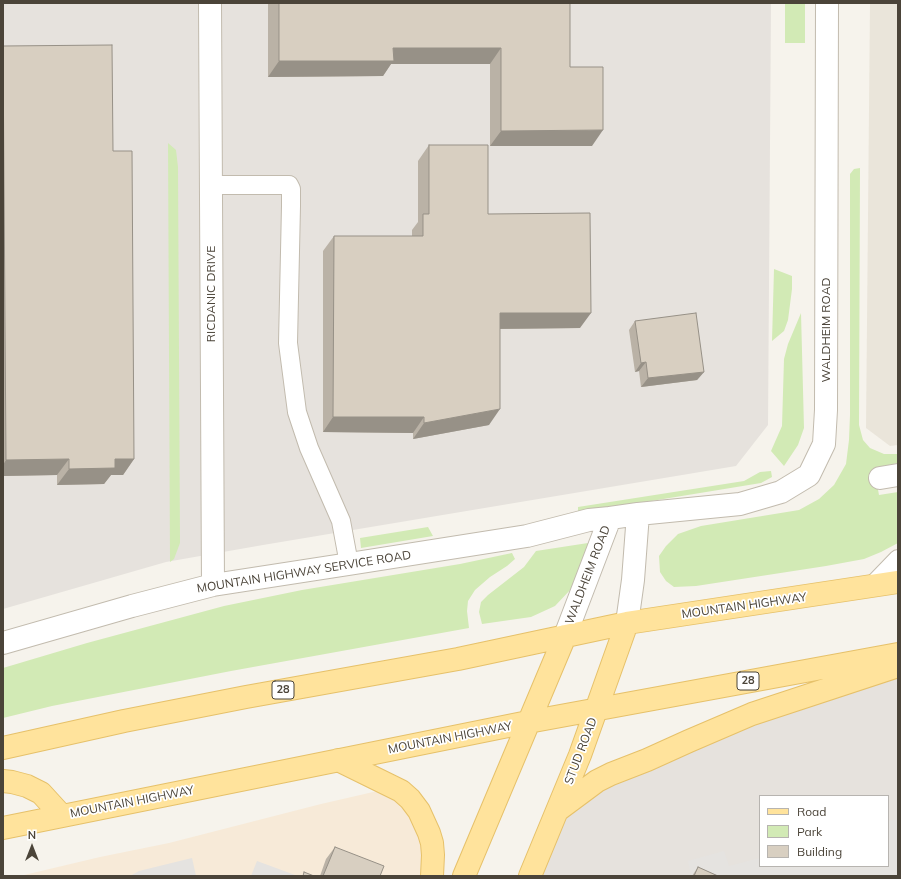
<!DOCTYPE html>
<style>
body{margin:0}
#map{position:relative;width:901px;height:879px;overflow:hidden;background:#f6f3ec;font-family:Mulish,sans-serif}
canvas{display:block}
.frame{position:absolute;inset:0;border:4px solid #4b4439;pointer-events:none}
.legend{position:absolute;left:759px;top:795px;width:130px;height:72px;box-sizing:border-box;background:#fff;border:1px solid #b7b4b0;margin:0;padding:5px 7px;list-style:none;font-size:12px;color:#4b4439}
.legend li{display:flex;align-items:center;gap:8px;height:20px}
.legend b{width:20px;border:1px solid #b7b4b0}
.north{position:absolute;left:12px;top:827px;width:40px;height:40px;-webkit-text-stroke:3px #fff;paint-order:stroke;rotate:0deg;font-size:11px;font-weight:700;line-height:16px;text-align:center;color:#4b4439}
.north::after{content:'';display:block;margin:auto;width:14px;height:18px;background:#4b4439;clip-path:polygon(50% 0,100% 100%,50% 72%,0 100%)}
</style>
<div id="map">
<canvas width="901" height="879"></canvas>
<div class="frame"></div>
<ul class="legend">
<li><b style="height:5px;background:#ffe39c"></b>Road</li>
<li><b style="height:11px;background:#d2eab5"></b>Park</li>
<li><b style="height:11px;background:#d8cfc1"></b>Building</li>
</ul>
<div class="north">N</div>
</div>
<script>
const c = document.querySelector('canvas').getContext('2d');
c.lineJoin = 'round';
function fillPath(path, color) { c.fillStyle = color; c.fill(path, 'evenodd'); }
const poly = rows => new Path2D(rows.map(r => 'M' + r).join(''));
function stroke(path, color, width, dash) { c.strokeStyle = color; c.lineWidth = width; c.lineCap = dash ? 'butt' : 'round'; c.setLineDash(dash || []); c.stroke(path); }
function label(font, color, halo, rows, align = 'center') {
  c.font = font + ' Mulish,sans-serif'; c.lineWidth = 3.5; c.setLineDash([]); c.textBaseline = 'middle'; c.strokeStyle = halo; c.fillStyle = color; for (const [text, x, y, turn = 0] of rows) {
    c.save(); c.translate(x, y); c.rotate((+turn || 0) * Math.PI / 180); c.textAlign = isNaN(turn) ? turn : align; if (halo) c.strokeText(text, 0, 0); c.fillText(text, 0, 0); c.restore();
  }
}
const residential = poly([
 [870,3,898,3,898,445,890,446,866,428]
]);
const commercial = poly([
 [395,787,410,799,432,876,20,876,100,857,169,843,321,804]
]);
const industrial = poly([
 [3,3,771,3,768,425,736,466,263,545,166,562,3,609],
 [898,666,898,876,530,876,558,810,584,790],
 [760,796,888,796,888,866,760,866]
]);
const green = poly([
 [785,3,805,3,805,43,785,43],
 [168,143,176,150,178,167,180,543,174,559,170,562],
 [860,168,859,425,863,440,870,448,884,454,898,454,898,463,874,468,879,495,898,492,898,543,881,552,864,559,826,566,696,586,674,587,666,581,660,572,659,556,666,546,678,534,701,526,799,510,819,499,834,485,846,464,849,440,850,415,850,174,854,169],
 [774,269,792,276,792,289,788,320,784,331,772,341],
 [801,313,804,428,798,445,784,466,771,451,782,426,784,359,788,344],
 [771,471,772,477,761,483,578,513,578,507,744,481,760,472],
 [428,527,433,536,361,548,360,538],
 [588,543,584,562,572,588,555,606,531,617,482,624,479,612,481,602,488,595,524,567,536,551],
 [512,553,515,559,507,566,490,577,475,590,468,601,467,611,469,628,231,671,52,706,3,718,3,668,87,643,224,606,302,590,460,564]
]);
const parking = poly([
 [898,819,898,876,727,876,727,874,720,876,691,876,688,861,724,851,729,866,760,858,760,866,888,866,888,821],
 [192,858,196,876,130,876,139,871],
 [257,861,295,875,295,876,251,876]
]);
const service = poly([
 [210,185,289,185,291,189,291,206,288,343,297,412,309,448,341,521,349,564],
 [871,587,898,559]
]);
const minor = poly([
 [210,3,213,585],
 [880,478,898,475],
 [627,623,633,580,638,514],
 [565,636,610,518,638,514,740,504,781,492,809,475,824,444,826,410,827,3],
 [3,643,132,606,213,585,349,564,527,536,589,520,610,518]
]);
const primary = poly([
 [3,748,124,721,246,697,458,659,627,623,898,582],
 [338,760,401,791,410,799,419,811,429,833,432,843,433,855,432,876],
 [3,781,12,782,27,786,41,793,62,816],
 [558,810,597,781,611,774,647,760,689,741,752,714,898,666],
 [3,828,528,722,898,654],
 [464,876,565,636],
 [530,876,580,755,627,623]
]);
const wall = poly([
 [268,3,570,3,570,67,592,146,490,146,490,64,391,64,383,76,268,77],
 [3,46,113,151,134,459,123,475,111,475,104,484,57,485,57,475,3,476],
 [429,145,488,214,580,328,500,329,489,425,413,439,413,433,323,432,323,251,334,236,412,236,412,230,418,222,418,161],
 [635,321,704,372,697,380,641,387,639,371,635,372,629,330],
 [335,847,380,876,320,876,326,859],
 [698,867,718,876,692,876]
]);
const shadedWall = poly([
 [3,3,48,3,47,4,3,4],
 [393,48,501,48,490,64,391,64,383,76,268,77,279,61],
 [603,130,592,146,490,146,501,131],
 [500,313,591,313,580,328,489,329],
 [646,362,639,371,635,372,641,363],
 [704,372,697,380,641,387,648,378],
 [500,409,489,425,413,439,424,423],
 [333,417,424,417,413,433,323,432],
 [69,459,57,475,3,476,3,465,6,460],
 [115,459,134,459,123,475,111,475,104,484,57,485,69,469]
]);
const building = poly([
 [279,3,570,3,570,67,603,67,603,130,501,131,501,48,393,48,394,61,279,61,279,3],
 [112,45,113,151,132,151,134,459,115,459,115,468,69,469,69,459,6,460,3,46,112,45],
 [429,145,488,145,488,214,590,213,591,313,500,313,500,409,424,423,424,417,333,417,334,236,423,236,423,214,429,214,429,145],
 [696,313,704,372,648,378,646,362,641,363,635,321,696,313],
 [335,847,384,866,380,876,323,876,335,847],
 [698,867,718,876,694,876,698,867],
 [304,872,314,876,303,876,304,872]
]);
const shields = [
 [748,681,22],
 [283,690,22]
];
const shieldNames = [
 ["28",748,681],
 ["28",283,690]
];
const streetNames = [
 ["RICDANIC DRIVE",211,294,-90],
 ["WALDHEIM ROAD",826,330,-90],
 ["MOUNTAIN HIGHWAY SERVICE ROAD",304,572,-9],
 ["WALDHEIM ROAD",588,575,-69],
 ["MOUNTAIN HIGHWAY",744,606,-8],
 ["MOUNTAIN HIGHWAY",450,738,-11],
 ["STUD ROAD",581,751,-69],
 ["MOUNTAIN HIGHWAY",132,802,-11]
];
fillPath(residential, '#eae5da');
fillPath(commercial, '#f7ead8');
fillPath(industrial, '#e6e2dd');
fillPath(green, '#d2eab5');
fillPath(parking, '#e5e3e0');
stroke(service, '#c2bbae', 20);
stroke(minor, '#c2bbae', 24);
stroke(primary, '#e6c16a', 24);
stroke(service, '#fff', 18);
stroke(minor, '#fff', 22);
stroke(primary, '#ffe39c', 22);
fillPath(wall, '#bab2a6');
fillPath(shadedWall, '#979187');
fillPath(building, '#d8cfc1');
stroke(building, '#979187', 1);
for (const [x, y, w] of shields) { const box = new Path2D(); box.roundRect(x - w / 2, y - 9, w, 18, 3); c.fillStyle = '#fff'; c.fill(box); stroke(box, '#4b4439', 1); }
label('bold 11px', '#4b4439', null, shieldNames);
label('12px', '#4b4439', '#fff', streetNames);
</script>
